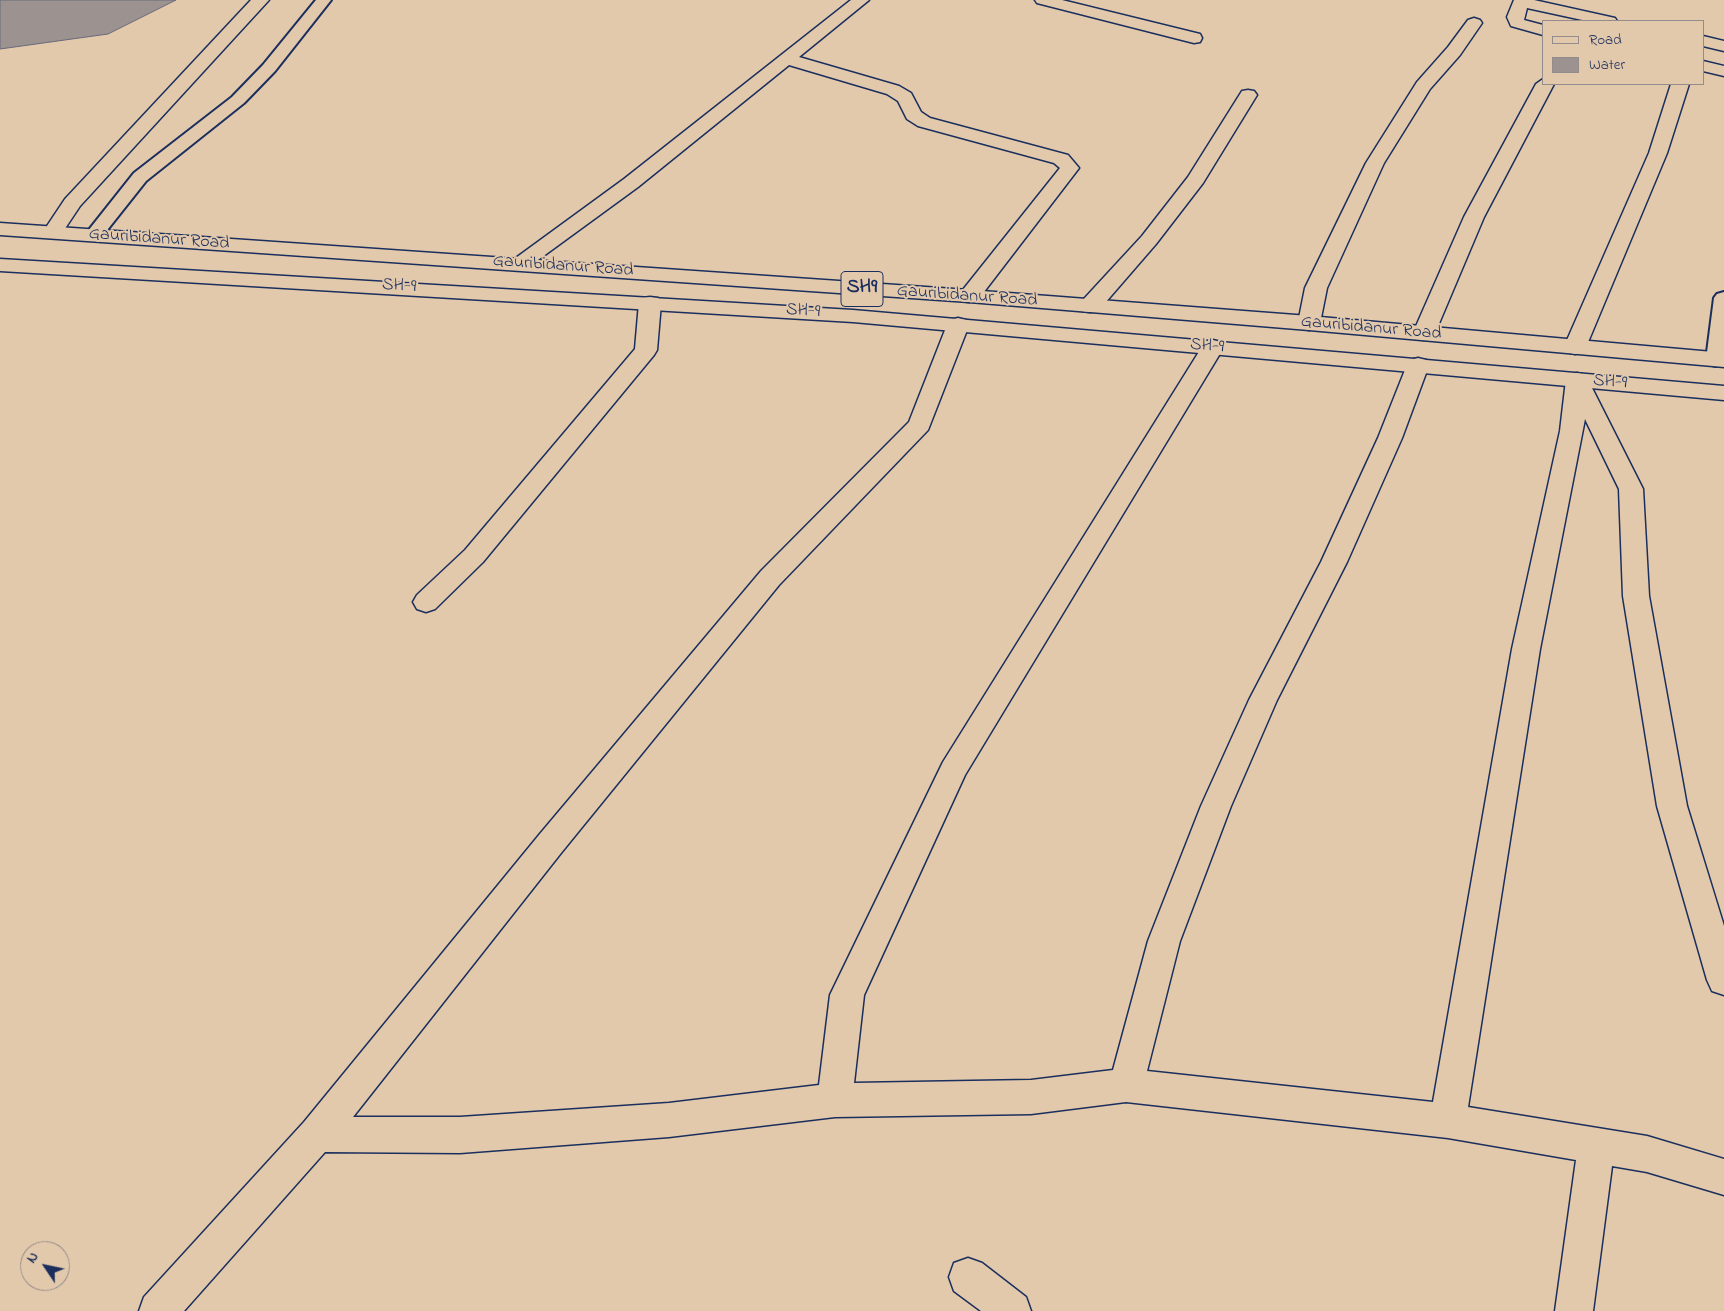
<!DOCTYPE html>
<style>
body{margin:0}
#map{position:relative;width:1724px;height:1311px;overflow:hidden;background:#e3c9ab;font-family:"Indie Flower",sans-serif}
canvas{display:block}
.legend{position:absolute;left:1542px;top:20px;width:162px;height:65px;box-sizing:border-box;background:#e3c9ab;border:1px solid #938b8c;margin:0;padding:6px 9px;list-style:none;font-size:15px;color:#1b2f5e}
.legend li{display:flex;align-items:center;gap:10px;height:25px}
.legend b{width:25px;border:1px solid #938b8c}
.north{position:absolute;left:20px;top:1241px;width:50px;height:50px;box-sizing:border-box;background:#e3c9ab;border:1px solid #938b8c;border-radius:50%;rotate:304deg;font-size:14px;font-weight:700;line-height:20px;text-align:center;color:#1b2f5e}
.north::after{content:'';display:block;margin:auto;width:18px;height:22px;background:#1b2f5e;clip-path:polygon(50% 0,100% 100%,50% 72%,0 100%)}
</style>
<div id="map">
<canvas width="1724" height="1311"></canvas>
<ul class="legend">
<li><b style="height:6px;background:#e3c9ab"></b>Road</li>
<li><b style="height:14px;background:#9c9290"></b>Water</li>
</ul>
<div class="north">N</div>
</div>
<script>
const c = document.querySelector('canvas').getContext('2d');
c.lineJoin = 'round';
function fillPath(path, color) { c.fillStyle = color; c.fill(path, 'evenodd'); }
const poly = rows => new Path2D(rows.map(r => 'M' + r).join(''));
function stroke(path, color, width, dash) { c.strokeStyle = color; c.lineWidth = width; c.lineCap = dash ? 'butt' : 'round'; c.setLineDash(dash || []); c.stroke(path); }
function label(font, color, halo, rows, align = 'center') {
  c.font = font + ' "Indie Flower",sans-serif'; c.lineWidth = 4; c.setLineDash([]); c.textBaseline = 'middle'; c.strokeStyle = halo; c.fillStyle = color; for (const [text, x, y, turn = 0] of rows) {
    c.save(); c.translate(x, y); c.rotate((+turn || 0) * Math.PI / 180); c.textAlign = isNaN(turn) ? turn : align; if (halo) c.strokeText(text, 0, 0); c.fillText(text, 0, 0); c.restore();
  }
}
const water = poly([
 [0,0,176,0,108,34,0,49,0,0]
]);
const lane = poly([
 [316,0,331,0,275,71,244,103,146,181,100,239,88,239,85,235,88,231,134,173,232,97,263,65,316,0],
 [1724,292,1724,363,1716,366,1709,364,1706,360,1714,298,1717,294,1724,292]
]);
const street = poly([
 [251,0,269,0,80,206,60,236,53,238,46,236,43,232,65,199,251,0],
 [851,0,869,0,799,57,899,86,911,93,921,112,930,118,1068,155,1079,168,977,301,969,302,961,301,958,296,1060,168,1054,163,918,126,907,119,898,101,887,94,789,65,638,187,527,268,520,270,513,268,510,264,513,260,624,179,851,0],
 [1035,0,1062,0,1200,34,1202,38,1200,42,1194,43,1037,3,1035,0],
 [1514,0,1534,0,1615,18,1617,21,1587,21,1527,8,1524,20,1543,25,1543,35,1511,26,1507,17,1514,0],
 [1474,18,1480,20,1482,23,1460,55,1430,89,1384,163,1327,288,1320,323,1317,328,1309,330,1301,328,1298,323,1305,288,1366,163,1417,82,1448,47,1468,20,1474,18],
 [1703,36,1724,41,1724,51,1703,46,1703,36],
 [1703,61,1724,66,1724,76,1703,71,1703,61],
 [1543,79,1543,84,1554,84,1484,217,1435,333,1432,338,1424,340,1416,338,1413,333,1464,217,1536,84,1543,79],
 [1671,84,1689,84,1667,153,1586,347,1583,352,1575,354,1567,352,1564,347,1649,153,1671,84],
 [1248,90,1254,91,1257,95,1203,183,1156,244,1098,311,1090,312,1082,311,1079,306,1082,301,1142,236,1188,177,1242,91,1248,90],
 [650,297,658,298,661,303,657,350,654,355,483,562,435,609,426,612,417,609,413,602,417,595,465,550,635,349,639,303,642,298,650,297],
 [958,318,966,320,969,325,928,430,779,585,561,853,353,1117,460,1117,669,1103,819,1085,830,995,943,762,1202,347,1205,342,1213,340,1221,342,1224,347,965,775,864,995,854,1083,1031,1080,1113,1070,1148,941,1201,806,1249,700,1321,562,1378,438,1407,365,1410,360,1418,358,1426,360,1429,365,1402,438,1347,562,1277,700,1231,806,1180,941,1147,1071,1433,1102,1512,649,1560,431,1566,380,1569,375,1577,373,1585,375,1588,380,1643,489,1649,596,1687,806,1724,926,1724,995,1712,991,1707,980,1657,806,1623,596,1619,489,1585,419,1540,649,1468,1107,1647,1136,1724,1159,1724,1195,1647,1172,1612,1166,1593,1311,1555,1311,1576,1160,1448,1138,1126,1102,1031,1114,835,1117,669,1137,460,1153,325,1152,184,1311,139,1311,144,1297,304,1122,539,835,761,571,909,422,947,325,950,320,958,318],
 [968,1258,982,1263,1026,1297,1031,1311,981,1311,954,1291,949,1277,954,1263,968,1258]
]);
const primary = poly([
 [0,223,969,290,1309,316,1724,353,1724,367,1309,330,969,302,0,235,0,223],
 [0,259,853,310,1724,386,1724,400,853,322,0,271,0,259]
]);
const farStreetnames = [
 ["Gauribidanur Road",159,240,4],
 ["Gauribidanur Road",563,267,4],
 ["SH-9",399,287,4],
 ["Gauribidanur Road",967,297,4],
 ["SH-9",803,312,4],
 ["Gauribidanur Road",1371,329,5],
 ["SH-9",1207,347,5],
 ["SH-9",1610,383,5]
];
const shields = [
 [862,289,42]
];
const shieldNames = [
 ["SH9",862,289]
];
fillPath(water, '#9c9290');
stroke(water, '#686a7c', 1);
stroke(lane, '#1b2f5e', 4);
stroke(street, '#1b2f5e', 3);
stroke(primary, '#1b2f5e', 3);
fillPath(lane, '#e3c9ab');
fillPath(street, '#e3c9ab');
fillPath(primary, '#e3c9ab');
label('18px', '#1b2f5e', '#e3c9ab', farStreetnames);
for (const [x, y, w] of shields) { const box = new Path2D(); box.roundRect(x - w / 2, y - 17.5, w, 35, 4); c.fillStyle = '#e3c9ab'; c.fill(box); stroke(box, '#1b2f5e', 1); }
label('bold 20px', '#1b2f5e', null, shieldNames);
</script>
